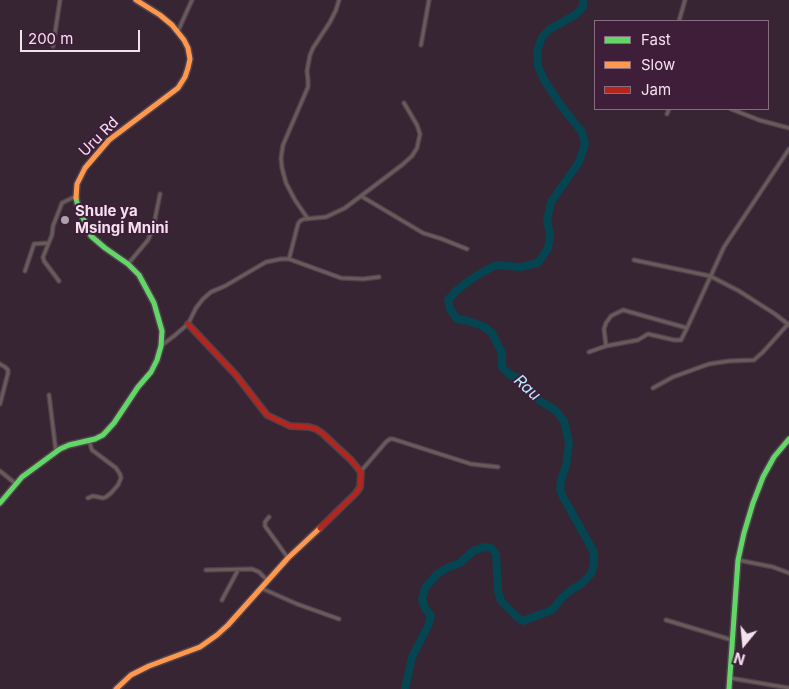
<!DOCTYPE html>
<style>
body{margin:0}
#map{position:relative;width:789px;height:689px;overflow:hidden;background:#372533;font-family:Inter,sans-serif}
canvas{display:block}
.legend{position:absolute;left:594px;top:20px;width:175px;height:90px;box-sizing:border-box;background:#3e1e38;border:1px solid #876c82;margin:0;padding:6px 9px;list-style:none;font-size:15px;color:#f5e0f0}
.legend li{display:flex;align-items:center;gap:10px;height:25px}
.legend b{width:25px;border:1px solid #876c82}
.north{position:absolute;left:719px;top:619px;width:50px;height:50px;-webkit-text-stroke:4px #3e1e38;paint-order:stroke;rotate:197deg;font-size:14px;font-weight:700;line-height:20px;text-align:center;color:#f5e0f0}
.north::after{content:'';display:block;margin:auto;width:18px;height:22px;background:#f5e0f0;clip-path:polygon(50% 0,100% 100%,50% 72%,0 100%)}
.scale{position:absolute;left:20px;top:30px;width:120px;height:22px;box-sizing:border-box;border:2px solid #f5e0f0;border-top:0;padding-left:6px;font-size:15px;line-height:18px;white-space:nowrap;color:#f5e0f0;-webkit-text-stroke:4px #3e1e38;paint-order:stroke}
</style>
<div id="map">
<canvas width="789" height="689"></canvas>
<ul class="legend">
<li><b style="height:6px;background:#63d668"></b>Fast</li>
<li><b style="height:6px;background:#ff974d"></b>Slow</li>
<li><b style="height:6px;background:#b3261e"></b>Jam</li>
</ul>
<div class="north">N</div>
<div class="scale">200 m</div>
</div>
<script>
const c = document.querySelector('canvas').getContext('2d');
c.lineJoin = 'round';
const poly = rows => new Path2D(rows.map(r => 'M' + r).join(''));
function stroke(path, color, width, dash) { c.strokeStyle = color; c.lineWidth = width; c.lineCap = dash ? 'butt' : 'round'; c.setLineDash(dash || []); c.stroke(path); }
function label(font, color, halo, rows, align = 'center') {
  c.font = font + ' Inter,sans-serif'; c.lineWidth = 4; c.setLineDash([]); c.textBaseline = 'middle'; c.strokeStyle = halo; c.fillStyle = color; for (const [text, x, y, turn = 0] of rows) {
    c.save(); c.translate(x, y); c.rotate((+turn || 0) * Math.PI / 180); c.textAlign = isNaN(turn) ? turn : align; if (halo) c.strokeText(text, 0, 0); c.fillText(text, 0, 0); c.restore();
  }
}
const river = poly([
 [405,689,412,657,428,626,431,616,425,608,422,600,425,588,437,574,449,567,460,563,473,551,484,547,491,548,496,554,498,591,501,601,517,617,523,621,552,610,562,598,571,590,581,584,591,574,594,564,594,552,563,497,560,490,561,480,566,466,569,443,564,421,555,410,540,401,522,380,509,374,502,367,502,353,492,333,483,326,468,321,457,319,450,309,448,300,456,291,470,280,481,273,496,265,520,267,538,263,548,248,550,235,547,220,551,202,579,162,585,144,582,132,562,107,544,80,538,66,537,51,542,37,550,29,575,15,583,7,583,0]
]);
const street = poly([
 [679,21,685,0],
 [178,31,192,0],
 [421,45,429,0],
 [53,46,60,0],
 [731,109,759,120,789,128],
 [667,114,669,109],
 [361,196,423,233,442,239,467,249],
 [308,219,295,200,286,183,282,168,281,158,283,145,308,87,308,80,307,71,310,55,313,48,330,22,336,10,339,0],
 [289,259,298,224,300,221,304,219,326,217,345,208,402,165,412,156,417,148,420,134,417,125,404,103],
 [634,260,710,276,739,291,775,314,789,325],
 [128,264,148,240,153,229,160,194],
 [25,271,34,244,48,243],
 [59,281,44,261,43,257,52,235,53,226,62,203,76,196],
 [162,345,174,336,188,324,196,308,203,299,211,292,225,286,266,262,281,259,289,259,341,278,363,279,379,277],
 [606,346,604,329,606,323,611,316,623,310,687,328],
 [589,352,606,346,638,340,648,334,674,340,681,340,687,328,724,247,789,149],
 [0,364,5,367,8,370,8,373,0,404],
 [653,388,673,377,709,364,729,361,754,360,763,352,789,323],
 [49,395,56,452],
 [0,471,16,484],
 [361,471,386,442,390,439,393,439,471,464,498,467],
 [88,498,93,496,103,498,106,497,111,493,118,485,121,478,120,474,116,468,92,450,90,444,90,440],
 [269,517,265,522,265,526,288,558],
 [738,560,773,567,789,573],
 [206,570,252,569,259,572,267,580],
 [261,588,297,604,339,619],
 [222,600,238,570],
 [666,620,732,640],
 [730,678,789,688]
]);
const fast = poly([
 [0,503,22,477,60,449,69,445,95,439,103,435,114,423,138,387,151,372,157,360,161,346,162,331,154,303,139,275,128,264,105,248,91,236,78,207,76,198],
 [729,689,738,560,744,533,753,503,763,477,774,457,789,439]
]);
const slow = poly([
 [76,198,77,184,85,168,109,140,178,88,185,77,188,68,190,59,188,48,184,40,172,25,160,15,136,0],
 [116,689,131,675,149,666,200,647,217,635,228,625,288,558,320,528]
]);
const jam = poly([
 [188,324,236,375,267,415,290,426,309,427,316,429,322,433,351,460,361,472,360,487,356,493,320,528]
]);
const markers = [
 [65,220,5,"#b29fae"]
];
const streetNames = [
 ["Uru Rd",99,137,-45]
];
const poiNames = [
 ["Shule ya",75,211],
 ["Msingi Mnini",75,228]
];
const waterNames = [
 ["Rau",527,388,43]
];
stroke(river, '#054451', 8);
stroke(street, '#50414d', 5.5);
stroke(fast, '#50414d', 8);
stroke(slow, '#50414d', 8);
stroke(jam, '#50414d', 8);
stroke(street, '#685b5a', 3);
stroke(fast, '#63d668', 5);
stroke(slow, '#ff974d', 5);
stroke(jam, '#b3261e', 5);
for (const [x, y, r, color] of markers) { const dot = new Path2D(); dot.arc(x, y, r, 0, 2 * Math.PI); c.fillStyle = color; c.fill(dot); stroke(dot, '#3e1e38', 2); }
label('15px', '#f5e0f0', '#3e1e38', streetNames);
label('bold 15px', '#f5e0f0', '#3e1e38', poiNames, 'left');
label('italic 16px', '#b7ebf8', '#3e1e38', waterNames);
</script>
